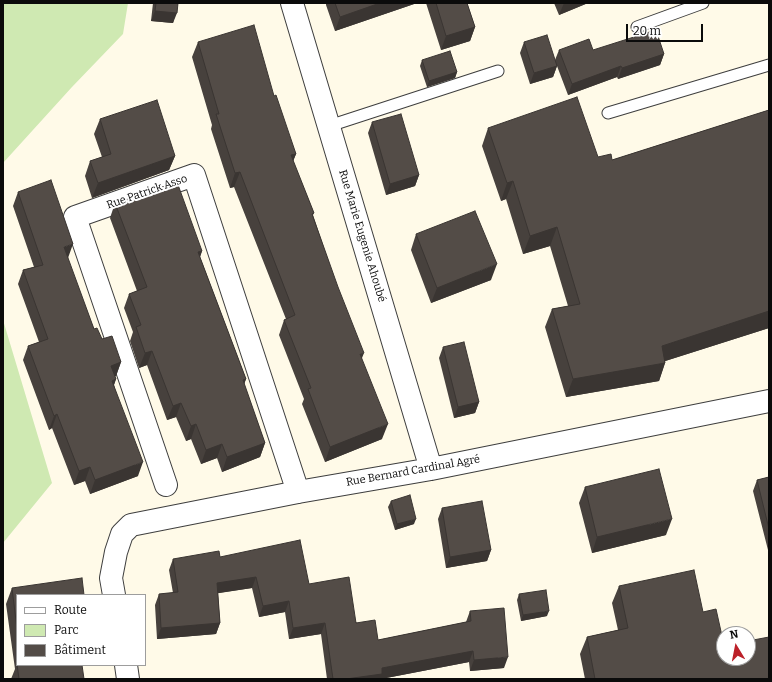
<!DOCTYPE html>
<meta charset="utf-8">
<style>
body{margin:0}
#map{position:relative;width:772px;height:682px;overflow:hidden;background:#fffae8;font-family:Bitter,serif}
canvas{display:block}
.frame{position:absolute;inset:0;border:4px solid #0b0b0b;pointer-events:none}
.legend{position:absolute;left:16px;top:594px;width:130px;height:72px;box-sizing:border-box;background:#fff;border:1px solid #9d9d9d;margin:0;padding:5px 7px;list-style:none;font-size:12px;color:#0b0b0b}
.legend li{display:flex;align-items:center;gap:8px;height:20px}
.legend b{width:20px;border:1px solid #9d9d9d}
.north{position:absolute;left:716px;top:626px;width:40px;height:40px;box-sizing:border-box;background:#fff;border:1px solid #9d9d9d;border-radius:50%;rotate:350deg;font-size:11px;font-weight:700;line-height:16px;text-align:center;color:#0b0b0b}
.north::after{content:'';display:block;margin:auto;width:14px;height:18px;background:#bc2129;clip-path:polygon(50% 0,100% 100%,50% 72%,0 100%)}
.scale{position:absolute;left:626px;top:24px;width:77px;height:18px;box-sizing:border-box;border:2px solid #0b0b0b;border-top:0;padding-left:5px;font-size:12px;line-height:14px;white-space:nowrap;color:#0b0b0b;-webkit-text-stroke:3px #fff;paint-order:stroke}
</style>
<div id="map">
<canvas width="772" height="682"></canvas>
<div class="frame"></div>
<ul class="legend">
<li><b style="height:5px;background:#fff"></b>Route</li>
<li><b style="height:11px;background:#cfe9b2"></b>Parc</li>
<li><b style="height:11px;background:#534c47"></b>Bâtiment</li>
</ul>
<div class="north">N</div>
<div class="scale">20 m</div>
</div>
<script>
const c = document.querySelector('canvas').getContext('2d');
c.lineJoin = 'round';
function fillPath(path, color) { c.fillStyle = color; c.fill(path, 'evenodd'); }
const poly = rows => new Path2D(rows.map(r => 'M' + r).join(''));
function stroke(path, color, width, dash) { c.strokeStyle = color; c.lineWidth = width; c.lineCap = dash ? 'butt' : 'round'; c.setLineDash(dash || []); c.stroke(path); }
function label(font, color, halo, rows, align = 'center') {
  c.font = font + ' Bitter,serif'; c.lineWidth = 4; c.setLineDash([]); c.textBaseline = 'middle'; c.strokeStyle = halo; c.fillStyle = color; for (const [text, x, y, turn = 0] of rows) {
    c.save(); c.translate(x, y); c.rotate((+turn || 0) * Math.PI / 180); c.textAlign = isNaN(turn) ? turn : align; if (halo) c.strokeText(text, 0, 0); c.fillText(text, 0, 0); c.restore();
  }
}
const green = poly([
 [3,3,128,3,123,34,72,87,3,163],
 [3,320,52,483,3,543]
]);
const service = poly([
 [637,27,703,3],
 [608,113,769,65],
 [329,126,498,71]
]);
const minor = poly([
 [292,3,431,469],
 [166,485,75,217,194,175,298,492],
 [114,595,111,578,116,552,122,534,131,525,298,492,431,469,769,401],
 [126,665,128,679]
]);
const wall = poly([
 [153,3,178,3,173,23,151,21],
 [326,3,417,3,335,31,326,5],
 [426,3,467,3,475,27,470,41,441,50],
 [554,3,588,3,559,15],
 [198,42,274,96,296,154,293,161,314,213,313,215,361,359,382,439,325,462,302,404,304,399,279,335,284,320,286,319,234,187,230,188,211,129,212,125,192,57],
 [524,42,555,60,559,50,593,50,664,54,660,65,618,79,617,77,568,95,557,66,553,77,530,84,520,53],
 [422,60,457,72,455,78,427,87,420,66],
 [769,110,769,328,665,361,665,363,659,381,566,397,545,327,552,309,568,306,550,246,523,254,506,199,501,201,482,146,488,128,598,157,612,160],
 [100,119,175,156,169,170,92,198,85,176,90,161,102,157,94,134],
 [372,122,419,175,415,186,386,195,368,133],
 [18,192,68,258,67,258,94,329,121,362,116,376,115,376,116,379,114,385,138,476,90,494,85,481,74,485,52,428,49,430,23,360,28,346,39,342,18,284,23,270,34,267,13,206],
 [115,203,202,251,200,257,246,379,244,384,265,443,260,457,222,472,217,458,201,464,191,439,186,441,176,417,167,420,147,365,139,368,130,341,133,332,124,308,129,294,137,291,110,218],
 [416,234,491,280,431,303,411,250],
 [443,347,479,402,475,413,454,418,439,358],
 [769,477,769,549,768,550,753,491,757,480],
 [585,487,666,535,592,553,579,503],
 [391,501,414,524,395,530,388,507],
 [442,508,491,550,487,561,446,568,438,519],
 [220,557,309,584,378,640,466,622,470,611,504,668,470,671,469,662,381,679,327,679,321,634,289,639,285,612,259,617,252,588,218,593,220,623,216,634,157,639,155,605,159,594,173,593,169,570,173,559],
 [619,586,703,612,724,645,769,679,585,679,580,654,587,637,618,630,612,603],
 [12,588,17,595,17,665,84,679,11,679,15,669,6,604],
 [519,594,547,616,521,621,517,600]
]);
const shadedWall = poly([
 [380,3,417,3,335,31,340,17],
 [564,3,588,3,559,15],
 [155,11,177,13,173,23,151,21],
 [475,27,470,41,441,50,446,36],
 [664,54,660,65,618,79,622,68],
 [557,66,553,77,530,84,534,73],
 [621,66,617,77,568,95,572,84],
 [457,72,455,78,427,87,429,81],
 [296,154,290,169,291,155],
 [175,156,169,170,92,198,98,183],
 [240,172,234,187,230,188,235,173],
 [419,175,415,186,386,195,390,184],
 [513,181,506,199,501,201,507,183],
 [557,227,550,246,523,254,530,236],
 [73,244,68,258,58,261,64,247],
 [202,251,197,265,198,252],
 [497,264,491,280,431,303,437,288],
 [769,311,769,328,656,364,662,346],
 [152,351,147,365,139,368,145,353],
 [364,353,358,368,360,354],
 [121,362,116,376,106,380,111,366],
 [665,363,659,381,566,397,573,379],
 [116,379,111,393,112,381],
 [246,379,241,393,243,380],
 [479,402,475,413,454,418,458,407],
 [181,403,176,417,167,420,173,406],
 [57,414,52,428,49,430,54,416],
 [196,424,191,439,186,441,191,426],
 [388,424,382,439,325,462,330,447],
 [265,443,260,457,222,472,227,457],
 [222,444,217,458,201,464,206,450],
 [143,462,138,476,90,494,95,480],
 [90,467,85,481,74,485,79,471],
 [416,519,414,524,395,530,397,524],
 [672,519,666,535,592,553,597,537],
 [491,550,487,561,446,568,450,557],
 [256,577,252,588,213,594,217,583],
 [289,601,285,612,259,617,263,606],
 [549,611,547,616,521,621,523,615],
 [220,623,216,634,157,639,161,628],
 [325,623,321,634,289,639,293,628],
 [473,651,469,662,381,679,346,679,382,668],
 [508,657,504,668,470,671,474,660]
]);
const building = poly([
 [156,3,178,3,177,13,155,11,156,3],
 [335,3,380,3,340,17,335,3],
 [436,3,467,3,475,27,446,36,436,3],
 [254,25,274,96,276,95,296,154,291,155,314,213,312,214,338,287,364,353,360,354,388,424,330,447,308,389,311,388,284,320,295,315,240,172,235,173,216,114,219,114,198,42,254,25],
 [656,30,664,54,622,68,621,66,572,84,559,50,589,39,593,50,656,30],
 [547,35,557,66,534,73,524,42,547,35],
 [450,51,457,72,429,81,422,60,450,51],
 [577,97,598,157,611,154,612,160,769,110,769,311,662,346,665,363,573,379,552,309,580,304,557,227,530,236,513,181,507,183,488,128,577,97],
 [157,100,175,156,98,183,90,161,111,154,100,119,157,100],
 [401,114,419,175,390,184,372,122,401,114],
 [51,180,73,244,64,247,94,329,97,328,102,339,112,336,121,362,111,366,116,379,112,381,143,462,95,480,90,467,79,471,57,414,54,416,28,346,48,339,23,270,43,265,18,192,51,180],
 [177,182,202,251,198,252,246,379,243,380,265,443,227,457,222,444,206,450,196,424,191,426,181,403,173,406,152,351,145,353,136,327,141,325,129,294,147,287,115,203,177,182],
 [475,211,497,264,437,288,416,234,475,211],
 [464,342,479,402,458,407,443,347,464,342],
 [659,469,672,519,597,537,585,487,659,469],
 [769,477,769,529,757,480,769,477],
 [410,495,416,519,397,524,391,501,410,495],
 [482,501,491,550,450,557,442,508,482,501],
 [300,540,309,584,349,577,356,623,375,620,378,640,471,621,470,611,504,608,508,657,474,660,473,651,382,668,382,674,346,679,333,679,325,623,293,628,289,601,263,606,256,577,217,583,220,623,161,628,159,594,178,592,173,559,219,551,220,557,300,540],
 [694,570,703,612,716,609,724,645,724,658,748,658,748,641,769,637,769,679,595,679,587,637,628,628,619,586,694,570],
 [82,578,84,595,17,595,17,629,12,588,82,578],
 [546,590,549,611,523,615,519,594,546,590],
 [17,664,17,665,82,665,84,679,19,679,17,664]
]);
const streetNames = [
 ["Rue Patrick Asso",147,192,-19],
 ["Rue Marie Eugenie Ahoubé",362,236,73],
 ["Rue Bernard Cardinal Agré",413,471,-10]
];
fillPath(green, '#cfe9b2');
stroke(service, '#3e3e3e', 13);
stroke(minor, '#3e3e3e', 24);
stroke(service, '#fff', 11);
stroke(minor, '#fff', 22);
fillPath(wall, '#47413d');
fillPath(shadedWall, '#3a3532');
fillPath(building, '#534c47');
stroke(building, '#3a3532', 1);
label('11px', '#0b0b0b', '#fff', streetNames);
</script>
